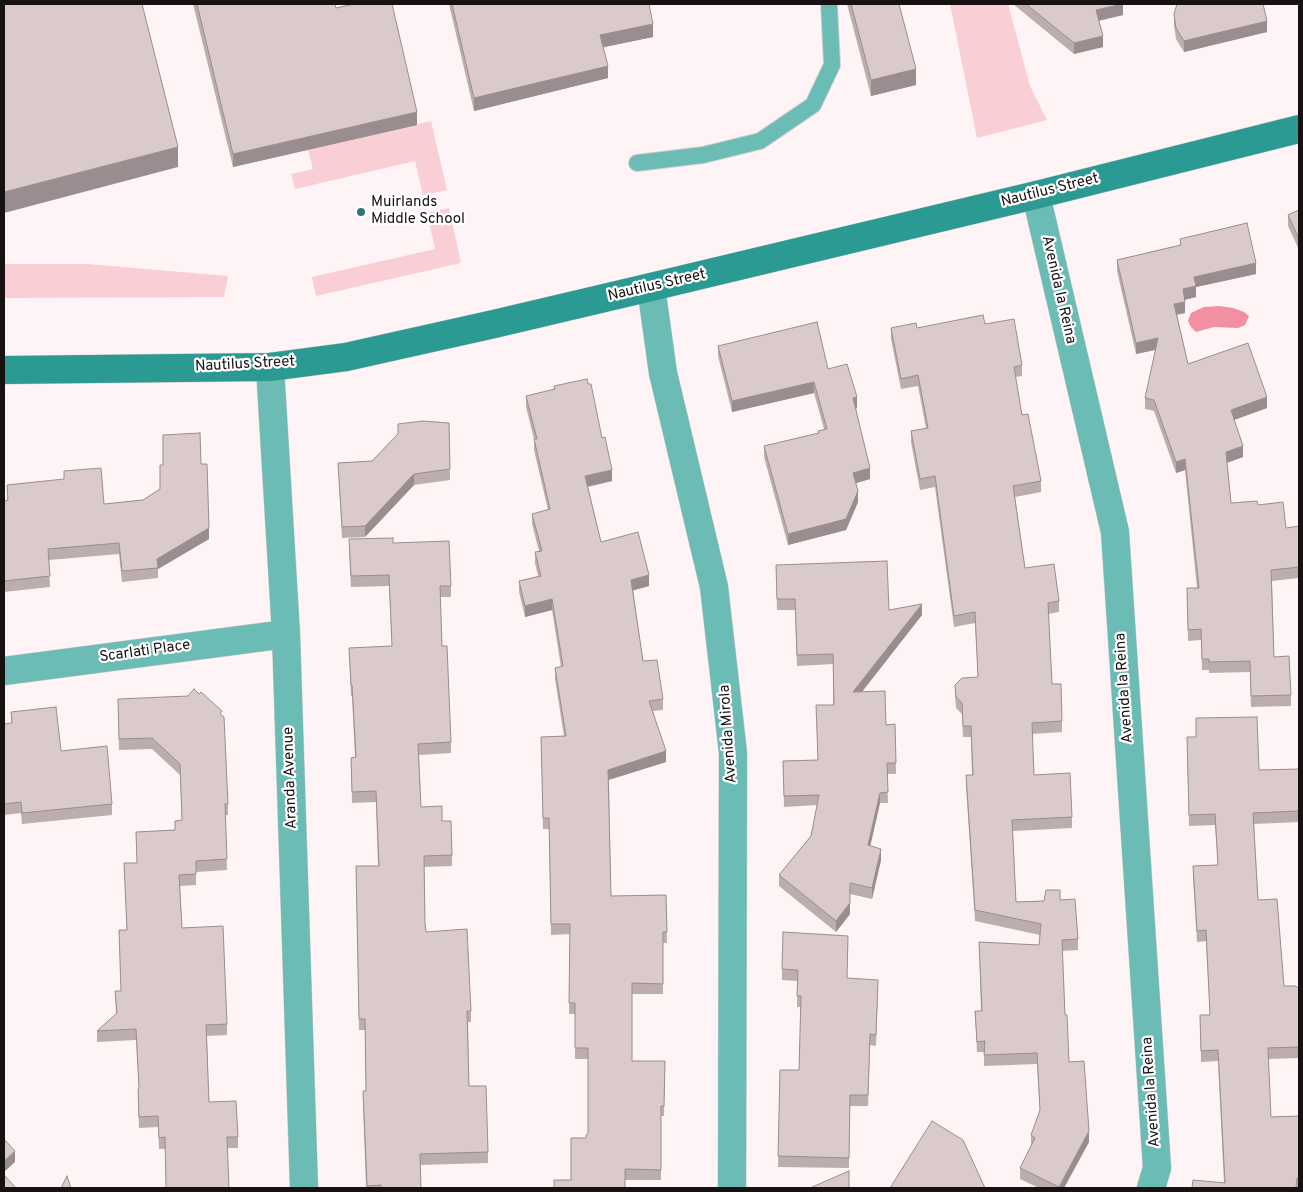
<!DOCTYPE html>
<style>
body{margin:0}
#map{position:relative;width:1303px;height:1192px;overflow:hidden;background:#fef4f5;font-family:Overpass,sans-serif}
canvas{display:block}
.frame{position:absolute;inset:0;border:5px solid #171112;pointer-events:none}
</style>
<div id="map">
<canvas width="1303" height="1192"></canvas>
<div class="frame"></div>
</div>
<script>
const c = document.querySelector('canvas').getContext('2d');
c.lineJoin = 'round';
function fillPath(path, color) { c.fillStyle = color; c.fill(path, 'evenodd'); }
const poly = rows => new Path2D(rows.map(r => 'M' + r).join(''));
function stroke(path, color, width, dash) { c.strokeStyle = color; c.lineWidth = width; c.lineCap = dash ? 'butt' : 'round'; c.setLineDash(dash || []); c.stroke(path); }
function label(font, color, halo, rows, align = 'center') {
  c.font = font + ' Overpass,sans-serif'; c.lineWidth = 4.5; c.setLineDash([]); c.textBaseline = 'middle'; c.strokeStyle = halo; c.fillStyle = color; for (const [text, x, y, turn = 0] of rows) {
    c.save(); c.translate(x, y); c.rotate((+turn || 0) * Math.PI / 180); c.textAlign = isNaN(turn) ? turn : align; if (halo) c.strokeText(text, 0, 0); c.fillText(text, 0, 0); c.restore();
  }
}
const green = poly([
 [950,4,1008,4,1030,86,1047,120,977,138],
 [431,121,447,190,423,195,415,161,295,189,291,174,313,169,308,150],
 [449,208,461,263,316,296,312,277,435,249,427,213],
 [4,264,88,264,228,276,224,297,4,298]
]);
const water = poly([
 [1219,306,1233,308,1244,312,1249,316,1245,325,1238,328,1214,327,1196,332,1191,327,1188,321,1191,313,1204,307]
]);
const lane = poly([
 [637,163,703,155,760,141,813,105,832,65,829,4]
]);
const street = poly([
 [1036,195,1115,532,1157,1168,1151,1188],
 [651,287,663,373,714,587,733,753,732,1188],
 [270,367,286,634,304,1188],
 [4,671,286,634]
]);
const secondary = poly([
 [4,370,270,367,346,357,494,324,651,287,1036,195,1299,129]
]);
const wall = poly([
 [193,4,335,4,336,8,417,125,233,167],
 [449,4,649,4,653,37,603,47,608,78,474,111],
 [847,4,899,4,916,85,871,96],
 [1013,4,1123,4,1123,15,1099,21,1103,47,1074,54],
 [1174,14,1267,32,1184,52,1176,39,1174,25],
 [1299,210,1299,250,1288,226,1288,215],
 [1180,239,1256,274,1196,287,1196,297,1185,300,1185,313,1177,315,1188,364,1267,408,1234,420,1243,457,1227,463,1231,503,1258,505,1286,528,1299,526,1299,578,1272,581,1274,657,1291,695,1291,706,1251,707,1250,672,1209,673,1209,670,1202,670,1201,640,1188,641,1187,588,1197,588,1185,470,1176,473,1154,411,1145,409,1145,398,1156,350,1136,354,1117,271,1117,260,1180,245],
 [985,324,1022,365,1022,376,1015,377,1022,415,1041,481,1041,492,1015,497,1025,568,1059,601,1059,612,1048,614,1052,684,1062,721,1062,732,1032,734,1034,775,1072,817,1072,828,1013,831,1016,902,1060,900,1078,939,1078,950,1062,951,1065,1015,1069,1062,1089,1142,1064,1188,1039,1188,1020,1179,1020,1168,1031,1146,1031,1135,1040,1111,1037,1064,984,1066,984,1052,977,1052,975,1011,981,1011,979,942,1039,945,1040,935,975,921,966,786,966,775,972,775,971,737,963,737,962,714,956,708,955,696,955,685,978,677,975,623,954,627,935,487,920,490,911,442,911,431,926,428,918,386,901,389,891,339,891,328,917,328],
 [718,346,828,369,857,408,856,408,870,479,856,483,858,502,846,530,788,545,764,457,764,446,818,433,818,431,824,429,814,393,732,412,718,356],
 [554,386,612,481,588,487,601,542,649,586,633,590,643,661,663,699,663,710,653,711,666,762,609,780,611,896,666,895,667,943,663,943,663,994,632,994,632,1061,665,1061,664,1116,661,1116,661,1180,571,1180,588,1134,588,1059,575,1059,575,1014,569,1014,570,934,551,935,549,829,543,829,541,737,564,736,555,679,555,668,561,667,552,610,525,617,519,592,519,581,538,576,535,563,535,552,539,551,532,524,532,514,548,510,534,450,534,439,526,407,526,396,554,390],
 [449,423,450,480,414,485,365,537,342,538,338,463,372,461,398,434,398,424],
 [201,464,209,539,158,569,158,578,122,582,119,554,49,560,50,587,4,592,4,501,7,500,7,485,64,480,64,471,104,504,143,500],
 [393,543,451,586,451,597,440,597,442,646,451,742,451,753,419,755,421,807,442,821,452,855,452,866,424,867,425,923,426,932,471,1011,471,1022,468,1022,469,1086,488,1152,488,1163,420,1165,421,1188,366,1188,363,1102,363,1091,366,1091,365,1030,359,1030,356,866,378,866,376,802,352,803,351,758,355,757,352,696,351,696,349,648,392,646,389,586,351,587,349,550],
 [776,565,889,610,922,615,862,692,886,725,895,724,896,774,887,774,888,803,880,803,870,846,881,860,872,899,850,894,850,914,836,932,779,886,779,875,811,836,817,805,784,807,783,761,818,760,816,705,833,705,833,664,797,666,795,610,777,610],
 [118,699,222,715,228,804,228,815,225,815,227,870,196,872,196,885,180,886,182,928,227,1024,227,1035,207,1036,209,1102,238,1137,238,1148,159,1149,158,1127,139,1128,138,1100,138,1089,139,1088,136,1040,97,1042,97,1031,116,1014,115,991,121,991,119,930,127,930,124,863,137,863,136,832,175,830,182,820,180,775,152,749,119,750],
 [11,712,61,751,112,804,112,815,22,824,21,813,4,815,4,724,11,723],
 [1187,748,1259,770,1299,769,1299,822,1254,824,1258,900,1284,986,1299,989,1299,1058,1268,1059,1271,1117,1299,1116,1299,1188,1192,1188,1224,1183,1218,1061,1201,1062,1200,1015,1210,1015,1206,941,1197,942,1193,877,1193,866,1218,865,1215,825,1189,826],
 [848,946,847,978,878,991,876,1046,870,1045,868,1106,850,1106,849,1168,778,1167,780,1070,799,1070,801,1007,797,1007,797,981,782,980,782,969]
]);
const shadedWall = poly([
 [1123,4,1123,15,1096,21,1096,10],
 [1267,21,1267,32,1184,52,1184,41],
 [653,24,653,37,600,48,600,35],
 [1103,36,1103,47,1074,54,1074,43],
 [608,66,608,78,474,111,474,98],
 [916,69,916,85,871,96,871,80],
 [417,112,417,125,233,167,233,154],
 [178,147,178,167,4,213,4,192],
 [1256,263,1256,274,1196,287,1196,297,1183,300,1183,289,1194,277],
 [1185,302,1185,313,1174,315,1174,304],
 [1158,338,1158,349,1136,354,1136,343],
 [814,382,814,393,732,412,732,401],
 [857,397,857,408,853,409,853,398],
 [1267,397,1267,408,1231,421,1231,410],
 [1243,446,1243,457,1226,463,1226,452],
 [1185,459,1185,470,1176,473,1176,462],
 [870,468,870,479,853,484,853,473],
 [612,470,612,481,585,487,585,476],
 [414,474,414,485,365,537,365,526],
 [858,491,858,502,846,530,788,545,788,534],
 [209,528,209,539,158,569,157,559],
 [649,575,649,586,631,591,631,580],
 [552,599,552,610,525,617,525,606],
 [922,604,922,615,853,703,853,692],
 [666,751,666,762,608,780,608,770],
 [880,793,880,803,868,856,868,845],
 [881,849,881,860,872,899,872,888],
 [850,883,850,914,836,932,836,921],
 [1089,1131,1089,1142,1064,1188,1059,1188,1059,1187],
 [15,1151,15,1162,4,1172,4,1161]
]);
const building = poly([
 [4,4,142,4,178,147,4,192,4,4],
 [197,4,335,4,336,8,354,4,392,4,417,112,233,154,197,4],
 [452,4,649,4,653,24,600,35,608,66,474,98,452,4],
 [851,4,899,4,916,69,871,80,851,4],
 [1026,4,1123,4,1096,10,1103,36,1074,43,1026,4],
 [1177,4,1263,4,1267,21,1184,41,1176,28,1174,14,1177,4],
 [1299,210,1299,239,1288,215,1299,210],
 [1247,223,1256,263,1194,277,1196,286,1183,289,1185,302,1174,304,1188,364,1248,343,1267,397,1231,410,1243,446,1226,452,1231,503,1257,501,1258,505,1283,502,1286,528,1299,526,1299,567,1271,570,1274,657,1289,656,1291,695,1251,696,1250,661,1209,662,1209,659,1202,659,1201,629,1188,630,1187,588,1199,588,1185,459,1176,462,1154,400,1145,398,1158,338,1136,343,1117,260,1181,245,1180,239,1247,223],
 [983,315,985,324,1014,319,1022,365,1014,367,1022,415,1028,414,1041,481,1013,486,1025,568,1054,564,1059,601,1048,603,1052,684,1061,684,1062,721,1032,723,1034,775,1070,773,1072,817,1012,820,1016,902,1044,901,1046,890,1060,890,1060,900,1075,899,1078,939,1062,940,1065,1015,1067,1015,1069,1062,1084,1061,1089,1131,1059,1187,1020,1168,1035,1138,1031,1135,1040,1110,1037,1053,984,1055,985,1041,977,1042,975,1011,982,1011,979,942,1039,945,1041,924,975,910,966,775,973,775,971,726,963,726,962,703,956,697,955,685,962,678,978,677,975,612,954,616,935,476,920,479,911,431,928,428,918,375,901,379,891,328,916,323,917,328,983,315],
 [817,322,828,369,847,364,857,397,853,398,870,468,853,473,858,491,846,519,788,534,764,446,819,433,818,431,827,429,814,382,732,401,718,346,817,322],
 [587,379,588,384,591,384,602,438,605,437,612,470,585,476,601,542,638,532,649,575,631,580,643,661,657,660,663,699,649,701,666,751,608,770,611,896,666,895,667,932,663,932,663,984,632,983,632,1061,665,1061,664,1106,661,1106,661,1170,625,1169,625,1188,554,1188,554,1180,571,1180,571,1138,586,1138,586,1135,588,1134,588,1048,575,1048,575,1003,569,1003,570,924,551,924,549,818,543,818,541,737,566,736,555,668,563,666,552,599,525,606,519,581,541,576,535,552,542,551,532,514,550,509,534,439,537,439,526,396,555,389,554,386,587,379],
 [423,421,449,423,450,469,414,474,365,526,342,527,338,463,372,461,398,434,398,424,423,421],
 [200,433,201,464,207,464,209,528,157,559,158,568,122,571,119,543,48,549,50,576,4,581,4,501,8,500,7,485,64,479,64,471,101,468,104,504,143,500,160,489,160,465,163,465,163,435,200,433],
 [393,538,393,543,449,541,451,586,440,586,442,646,447,646,451,742,418,744,421,807,442,806,442,821,451,821,452,855,424,856,425,923,426,932,467,929,471,1011,467,1011,469,1086,486,1086,488,1152,420,1154,421,1188,381,1188,381,1185,367,1186,363,1091,366,1091,365,1019,359,1019,356,866,379,866,376,791,352,792,351,758,356,757,352,685,351,685,349,648,392,646,389,575,351,576,349,539,393,538],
 [887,561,889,610,922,604,853,692,885,691,886,725,895,724,896,763,887,763,888,792,880,793,868,845,881,849,872,888,850,883,850,903,836,921,779,875,811,836,819,795,784,796,783,761,818,760,816,705,834,705,833,654,797,655,795,599,777,599,776,565,887,561],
 [194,689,199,694,201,692,222,711,220,714,224,717,228,804,225,804,227,859,196,861,196,874,179,875,182,928,223,926,227,1024,206,1025,209,1102,236,1101,238,1137,227,1137,229,1188,166,1188,165,1137,159,1138,158,1116,139,1117,138,1089,139,1088,136,1029,97,1031,117,1013,115,991,121,991,119,930,127,930,124,863,137,863,136,832,175,830,175,821,182,820,180,764,152,738,119,739,118,699,188,696,194,689],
 [56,707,61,751,107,746,112,804,22,813,21,802,4,804,4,724,12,723,11,712,56,707],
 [1257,717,1259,770,1299,769,1299,811,1253,813,1258,900,1277,899,1284,986,1296,986,1299,989,1299,1047,1268,1048,1271,1117,1299,1116,1299,1178,1297,1178,1296,1188,1192,1188,1193,1180,1225,1183,1218,1050,1201,1051,1200,1015,1210,1015,1206,930,1197,931,1193,866,1218,865,1215,814,1189,815,1187,737,1196,737,1196,718,1257,717],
 [783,932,848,936,847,978,878,980,876,1035,870,1034,868,1095,850,1095,849,1158,778,1156,780,1070,799,1070,801,996,797,996,798,970,782,969,783,932],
 [932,1121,963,1140,985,1188,890,1188,932,1121],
 [4,1139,15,1151,4,1161,4,1139],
 [849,1171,849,1188,810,1188,849,1171],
 [4,1175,16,1188,4,1188,4,1175],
 [67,1176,71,1188,61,1188,67,1176]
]);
const markers = [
 [361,212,5,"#2d7671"]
];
const streetNames = [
 ["Nautilus Street",1050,191,-14],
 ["Nautilus Street",657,286,-13],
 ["Avenida la Reina",1058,290,77],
 ["Nautilus Street",245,365,-3],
 ["Scarlati Place",145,652,-8],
 ["Avenida la Reina",1125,688,-94],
 ["Avenida Mirola",729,734,-94],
 ["Aranda Avenue",291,778,-92],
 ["Avenida la Reina",1152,1092,-94]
];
const poiNames = [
 ["Muirlands",371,203],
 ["Middle School",371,220]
];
fillPath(green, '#f9ced4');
fillPath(water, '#f090a1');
stroke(lane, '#d9d0d1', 18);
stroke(street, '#d9d0d1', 29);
stroke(secondary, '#d9d0d1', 29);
stroke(lane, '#6cbcb6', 16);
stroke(street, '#6cbcb6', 28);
stroke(secondary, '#2b9a93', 28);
fillPath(wall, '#bcaeaf');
fillPath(shadedWall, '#998d8f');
fillPath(building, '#dbcacc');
stroke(building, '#998d8f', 1);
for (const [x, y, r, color] of markers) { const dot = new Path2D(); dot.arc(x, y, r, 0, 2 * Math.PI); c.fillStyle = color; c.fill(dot); stroke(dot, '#fff', 2); }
label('15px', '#171112', '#fff', streetNames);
label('15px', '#171112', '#fff', poiNames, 'left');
</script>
